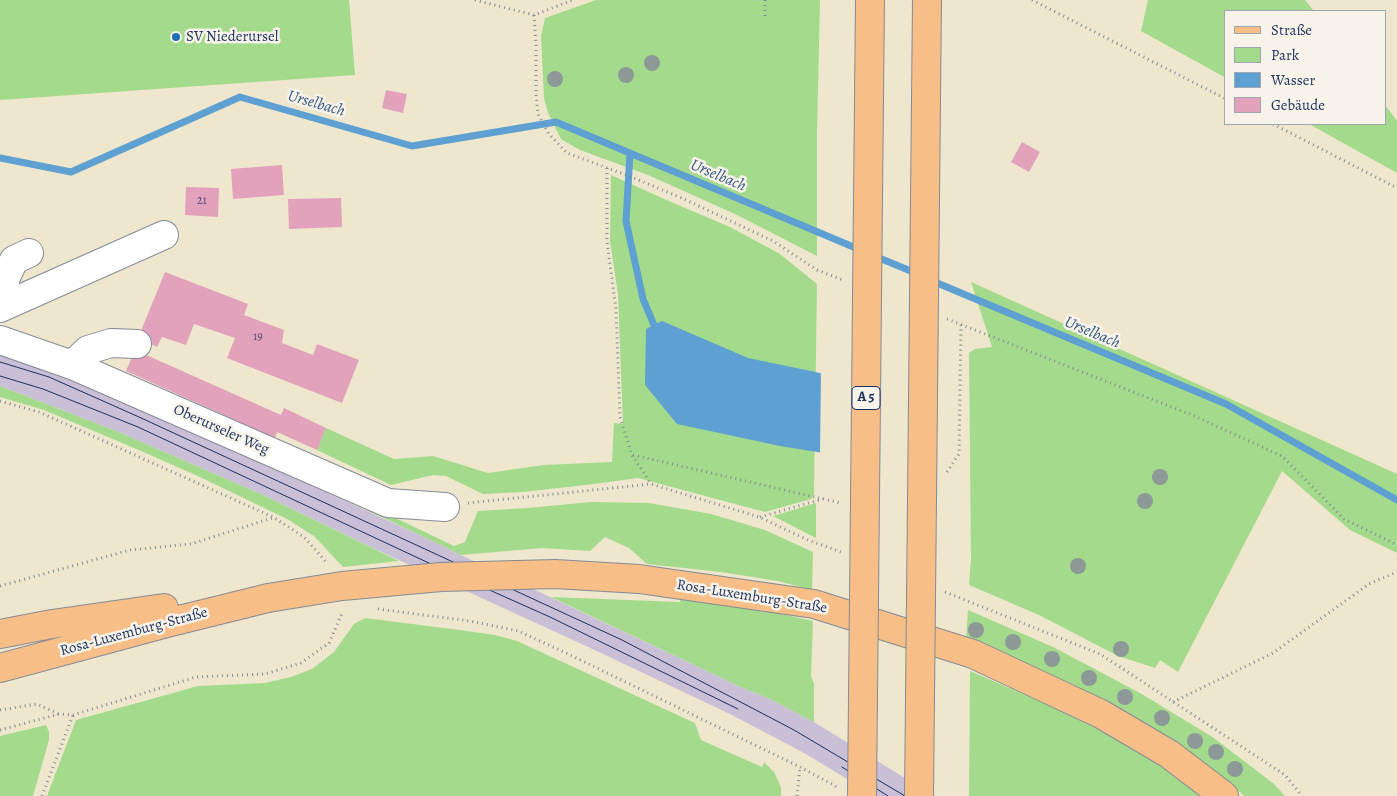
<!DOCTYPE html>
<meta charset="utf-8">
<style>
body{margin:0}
#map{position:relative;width:1397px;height:796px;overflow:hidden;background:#eee7cd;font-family:Alegreya,serif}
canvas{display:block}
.legend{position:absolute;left:1224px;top:10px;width:162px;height:115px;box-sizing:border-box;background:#f7f3e8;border:1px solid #9fa5b1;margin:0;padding:6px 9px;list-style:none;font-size:15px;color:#1b2f5e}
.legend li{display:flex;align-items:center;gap:10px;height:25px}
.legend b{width:25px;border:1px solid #9fa5b1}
</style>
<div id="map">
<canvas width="1397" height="796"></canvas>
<ul class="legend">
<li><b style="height:6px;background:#f7be87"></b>Straße</li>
<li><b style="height:14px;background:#a4da8b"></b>Park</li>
<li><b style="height:14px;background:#5da0d1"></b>Wasser</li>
<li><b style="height:14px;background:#e2a2bc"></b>Gebäude</li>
</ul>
</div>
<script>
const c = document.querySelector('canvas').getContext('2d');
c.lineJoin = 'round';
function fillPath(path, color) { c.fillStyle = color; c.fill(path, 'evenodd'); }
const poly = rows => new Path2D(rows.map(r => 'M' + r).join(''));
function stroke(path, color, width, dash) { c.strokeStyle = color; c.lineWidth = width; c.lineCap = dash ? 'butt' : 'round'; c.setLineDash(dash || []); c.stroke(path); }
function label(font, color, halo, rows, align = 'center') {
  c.font = font + ' Alegreya,serif'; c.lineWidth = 5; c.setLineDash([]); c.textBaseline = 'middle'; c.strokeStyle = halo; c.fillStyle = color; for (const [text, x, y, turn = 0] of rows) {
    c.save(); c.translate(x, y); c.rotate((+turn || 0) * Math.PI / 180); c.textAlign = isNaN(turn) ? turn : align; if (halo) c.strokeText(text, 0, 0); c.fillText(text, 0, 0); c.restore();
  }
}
const industrial = poly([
 [0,353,104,391,168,420,435,542,461,555,743,688,770,699,814,722,934,796,875,796,806,754,730,714,586,646,377,550,265,496,121,433,0,386]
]);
const green = poly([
 [0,0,349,0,355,75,0,100],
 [596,0,820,0,817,132,817,256,735,214,648,175,580,150,561,139,548,113,544,98,541,36,545,18],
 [1148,0,1305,0,1314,11,1226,11,1226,78,1141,31],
 [1386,106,1397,121,1397,173,1309,124,1386,124],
 [611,175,671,202,730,227,780,254,817,284,814,494,811,499,765,512,638,478,594,484,523,492,483,494,446,476,433,475,391,485,317,450,326,428,394,459,433,456,488,473,544,465,612,462,614,423,623,424,618,294,610,241],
 [971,282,1397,474,1397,553,1350,530,1282,471,1178,672,1160,660,1155,668,1118,656,1039,615,969,585,971,560,969,353,975,349,992,347],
 [0,386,121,433,265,496,399,561,343,567,314,536,287,519,200,477,141,451,44,410,0,397],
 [360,501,454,546,465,542,478,511,528,508,591,502,649,503,711,514,765,530,813,552,812,590,778,581,721,572,647,564,629,548,605,537,590,551,542,548,461,555,435,542,358,506],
 [816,503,816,538,773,516],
 [681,596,744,606,813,621,811,677,814,683,814,722,770,699,743,688,551,597,680,602],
 [968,610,1053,647,1140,693,1214,738,1274,784,1285,796,1244,796,1228,781,1172,740,1128,714,1070,683,1028,664,966,639],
 [365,618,460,630,495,635,517,641,695,723,701,740,762,767,764,762,774,772,781,787,781,796,47,796,76,720,198,686,265,683,291,677,312,669,334,652,354,624],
 [970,671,1060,710,1111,736,1163,768,1201,796,969,796],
 [46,725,49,732,49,740,33,796,0,796,0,736]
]);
const water = poly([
 [662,321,748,358,811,371,909,394,842,456,780,446,677,424,645,385,646,329]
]);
const pier = poly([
 [821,370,909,391,911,392,917,433,843,459,820,455]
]);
const stream = poly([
 [630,153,626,221,643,299,654,325],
 [0,158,71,172,240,97,412,146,556,122,863,251],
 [872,255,918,274],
 [930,280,1226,404,1397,500]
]);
const building = poly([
 [386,90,407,94,403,113,382,108],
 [1022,142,1040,152,1029,172,1011,162],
 [282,165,284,195,233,199,231,169],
 [186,187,219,188,218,217,185,215],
 [341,198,342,227,289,229,288,199],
 [165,272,248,304,244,315,284,330,282,343,313,355,317,344,359,360,342,403,227,358,235,338,194,324,186,345,162,337,157,347,138,338],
 [135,350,281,415,284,408,326,428,317,450,277,432,275,438,126,371]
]);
const path = poly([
 [475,0,534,15,573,0],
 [1032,0,1226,99],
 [534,15,536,45,536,94,538,114,549,134,567,153,629,176,684,199,773,241,817,270,843,280],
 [765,16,765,0],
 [1273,124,1397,188],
 [607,168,607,242,616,309,620,417,632,455,651,484],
 [947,319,1192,415,1282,456,1344,519,1397,545],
 [0,401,39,412,273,517,304,537,327,563],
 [633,455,841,503],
 [947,472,959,454,961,324],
 [468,503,651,484,759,517,808,540,841,552],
 [760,517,823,499],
 [0,586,130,550,191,544,272,518],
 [945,592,1100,654,1285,775,1302,796],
 [378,609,470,621,518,631,562,651,800,767,839,788],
 [1173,702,1273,653,1369,584,1397,572],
 [0,710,37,704,59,714],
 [0,730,59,714,73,715,196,677,265,674,301,663,329,643,343,611],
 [42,796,73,715],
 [797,796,800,767]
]);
const minor = poly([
 [0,306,6,277,14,260,29,253],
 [0,308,164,235],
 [0,340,72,365,388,503,445,507],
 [72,365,88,350,111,343,137,344]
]);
const major = poly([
 [639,579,814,604,973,654,1101,714,1169,754,1224,796],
 [0,634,52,624,164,608],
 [0,668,167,623,268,598]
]);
const tram = poly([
 [0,362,49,377,139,417,622,640,794,730,905,796],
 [0,376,43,389,138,427,431,564,550,617,738,709],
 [842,767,888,796]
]);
const majorBridge = poly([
 [268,598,342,586,441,577,555,574,639,579]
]);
const highwayBridge = poly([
 [862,796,870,0],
 [919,796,927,0]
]);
const trees = [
 [652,63],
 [626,75],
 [555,79],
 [1160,477],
 [1145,501],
 [1078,566],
 [976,630],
 [1013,642],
 [1121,649],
 [1052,659],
 [1089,678],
 [1125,697],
 [1162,718],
 [1195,741],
 [1216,752],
 [1235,769]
];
const markers = [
 [176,37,5,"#1f6fb2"]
];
const numberNames = [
 ["21",202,201],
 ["19",258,337]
];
const shields = [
 [866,398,28]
];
const shieldNames = [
 ["A 5",866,398]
];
const poiNames = [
 ["SV Niederursel",186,37]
];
const streetNames = [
 ["Oberurseler Weg",221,430,24],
 ["Rosa-Luxemburg-Straße",752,597,9],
 ["Rosa-Luxemburg-Straße",134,632,-15]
];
const waterNames = [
 ["Urselbach",316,104,16],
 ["Urselbach",718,176,23],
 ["Urselbach",1092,333,23]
];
fillPath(industrial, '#c9bfd7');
fillPath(green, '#a4da8b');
fillPath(water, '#5da0d1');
fillPath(pier, '#eee7cd');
stroke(stream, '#5da0d1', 7);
fillPath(building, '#e2a2bc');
stroke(minor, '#848b96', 30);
stroke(major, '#848b96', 30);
stroke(path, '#848b96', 3, [1, 4]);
stroke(minor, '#fff', 28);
stroke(major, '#f7be87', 28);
stroke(tram, '#1b2f5e', 1);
stroke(majorBridge, '#848b96', 30, []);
stroke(highwayBridge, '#848b96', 30, []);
stroke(majorBridge, '#f7be87', 28);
stroke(highwayBridge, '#f7be87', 28);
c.fillStyle = '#8d9996';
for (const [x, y] of trees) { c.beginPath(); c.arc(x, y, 8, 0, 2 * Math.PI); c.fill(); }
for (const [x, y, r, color] of markers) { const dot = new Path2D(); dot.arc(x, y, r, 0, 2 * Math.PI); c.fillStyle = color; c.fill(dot); stroke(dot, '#f7f3e8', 2); }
label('12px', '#4d4c76', null, numberNames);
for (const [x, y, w] of shields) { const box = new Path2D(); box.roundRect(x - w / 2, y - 11.5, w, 23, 4); c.fillStyle = '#f7f3e8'; c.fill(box); stroke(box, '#1b2f5e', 1); }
label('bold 14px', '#1b2f5e', null, shieldNames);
label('15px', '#1b2f5e', '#f7f3e8', poiNames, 'left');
label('15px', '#1b2f5e', '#f7f3e8', streetNames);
label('italic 16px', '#325786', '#f7f3e8', waterNames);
</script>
